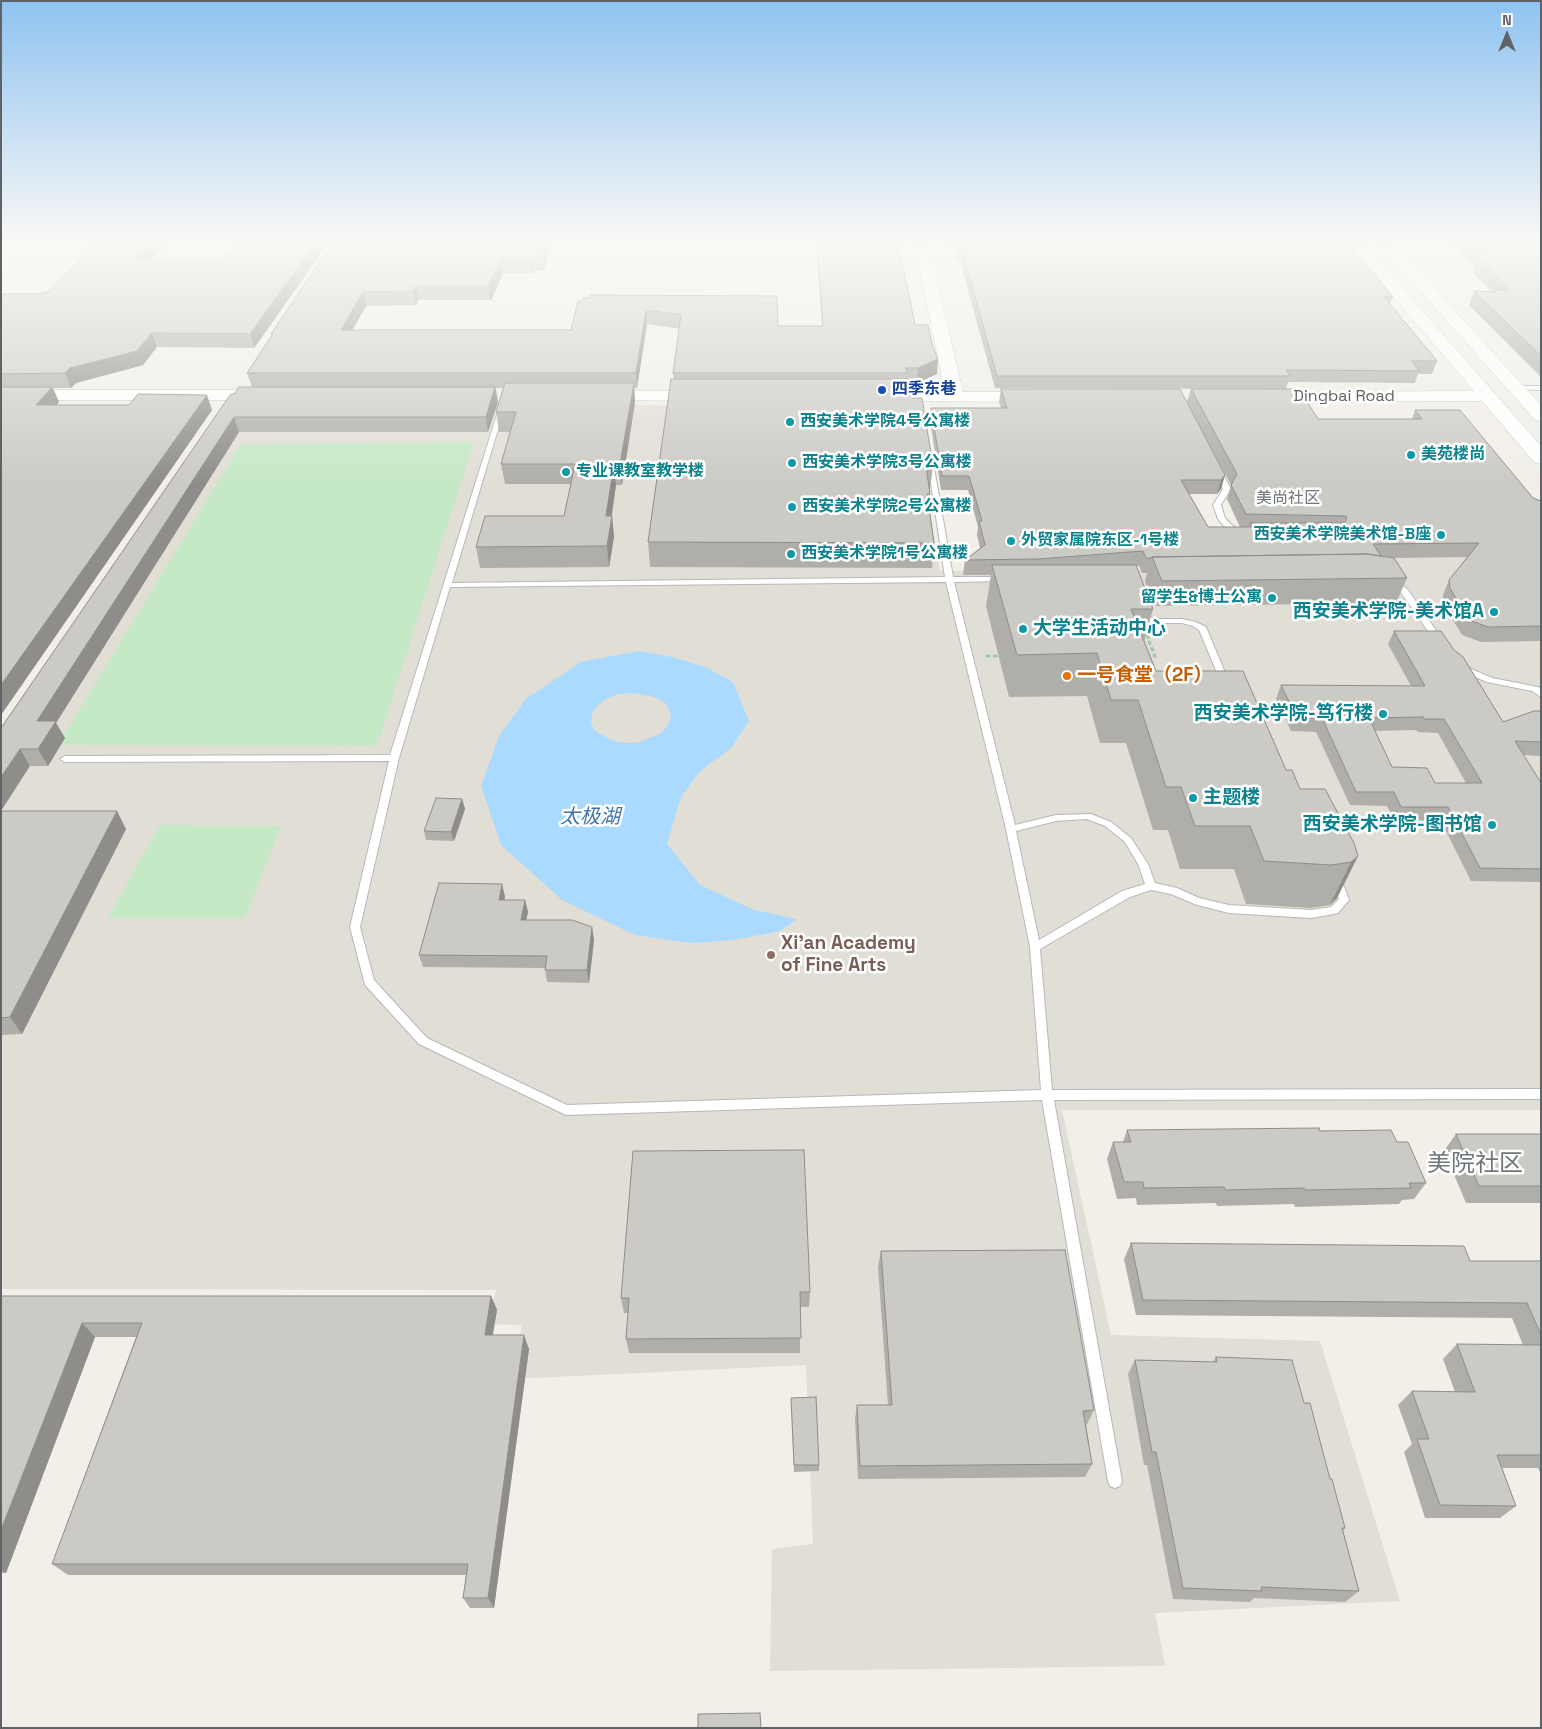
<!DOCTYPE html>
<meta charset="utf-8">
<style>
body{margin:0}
#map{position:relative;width:1542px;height:1729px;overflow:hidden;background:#f1efe8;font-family:"Space Grotesk",sans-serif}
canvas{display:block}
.frame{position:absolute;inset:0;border:2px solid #5f6368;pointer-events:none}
.north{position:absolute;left:1482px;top:10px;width:50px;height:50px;-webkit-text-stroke:4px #fff;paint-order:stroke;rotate:0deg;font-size:14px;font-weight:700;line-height:20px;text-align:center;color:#5f6368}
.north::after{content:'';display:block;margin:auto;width:18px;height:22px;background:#5f6368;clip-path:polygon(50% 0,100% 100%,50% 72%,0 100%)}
</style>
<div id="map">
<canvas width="1542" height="1729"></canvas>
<div class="frame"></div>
<div class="north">N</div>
</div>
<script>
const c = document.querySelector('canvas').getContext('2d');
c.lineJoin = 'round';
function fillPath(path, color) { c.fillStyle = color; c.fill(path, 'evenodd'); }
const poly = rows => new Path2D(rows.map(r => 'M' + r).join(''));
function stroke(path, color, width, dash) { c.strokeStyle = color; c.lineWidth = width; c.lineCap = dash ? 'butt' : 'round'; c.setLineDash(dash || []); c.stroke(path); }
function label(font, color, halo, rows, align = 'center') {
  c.font = font + ' "Space Grotesk","Noto Sans SC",sans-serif'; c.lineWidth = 5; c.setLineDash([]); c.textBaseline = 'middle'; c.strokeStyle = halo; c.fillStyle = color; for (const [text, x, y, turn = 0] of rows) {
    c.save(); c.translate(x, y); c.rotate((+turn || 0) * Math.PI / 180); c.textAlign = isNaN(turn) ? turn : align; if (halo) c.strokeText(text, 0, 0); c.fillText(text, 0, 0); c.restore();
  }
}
const education = poly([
 [250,404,912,406,940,571,1377,566,1339,503,1541,502,1541,1110,1062,1110,1111,1335,1320,1341,1400,1601,1155,1613,1165,1666,770,1671,772,1549,813,1544,806,1365,512,1379,522,1325,487,1324,496,1290,1,1289,1,800]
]);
const green = poly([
 [474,442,377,746,58,745,241,444],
 [160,825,281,826,245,918,108,918]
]);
const water = poly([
 [639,651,672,657,705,667,733,682,749,721,731,748,699,772,681,797,667,844,700,885,754,910,797,919,780,931,733,940,691,943,635,935,562,900,501,845,481,786,499,736,526,699,581,662],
 [632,693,655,697,664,702,669,709,671,717,668,725,661,733,640,742,626,743,613,741,595,731,591,723,592,714,597,706,606,699,618,694]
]);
const pathFar1 = poly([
 [1147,635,1149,640]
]);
const path = poly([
 [986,656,1002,656],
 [1146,656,1155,656,1148,639]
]);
const lane = poly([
 [1516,386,1541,386,1541,390,1514,389,1514,387,1516,386],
 [499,408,504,409,452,583,945,577,927,457,932,456,953,577,1003,577,1007,579,1003,581,954,582,1015,825,1056,815,1091,814,1111,822,1131,838,1148,864,1155,883,1177,888,1199,898,1229,905,1311,910,1331,907,1339,899,1331,879,1332,876,1340,876,1349,900,1338,913,1334,914,1311,918,1229,913,1197,905,1171,894,1151,890,1130,897,1040,949,1052,1090,1541,1089,1541,1099,1054,1100,1122,1481,1120,1486,1115,1488,1110,1486,1108,1481,1042,1100,566,1115,419,1044,365,985,350,927,389,761,65,762,60,759,65,756,390,755,499,408],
 [946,582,1006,829,1030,947,1041,1090,567,1105,427,1038,374,980,360,927,399,758,450,587,946,582],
 [1087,819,1105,826,1125,842,1138,864,1145,884,1122,891,1039,940,1016,831,1056,821,1087,819],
 [1218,469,1221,471,1231,489,1221,505,1225,518,1234,527,1242,530,1242,534,1228,531,1218,519,1213,505,1223,489,1215,471,1218,469],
 [1389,580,1395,580,1408,590,1444,642,1443,644,1437,644,1402,594,1389,584,1389,580],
 [1136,612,1142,612,1154,619,1182,619,1196,622,1206,627,1229,682,1228,684,1225,685,1221,682,1199,630,1193,626,1182,623,1154,623,1143,621,1136,616,1136,612],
 [1462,665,1492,678,1538,687,1541,689,1541,697,1532,691,1487,682,1459,670,1459,666,1462,665]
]);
const secondary = poly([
 [914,242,928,242,963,392,1037,392,1043,393,1046,397,1043,401,1037,402,869,401,866,397,869,393,875,392,945,392,914,242],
 [1347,242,1362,242,1541,446,1541,464,1534,462,1482,401,1268,402,1262,401,1259,397,1262,393,1268,392,1474,391,1347,242],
 [1377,242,1392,242,1541,405,1541,421,1535,420,1377,242],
 [1,390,267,390,273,391,276,395,273,399,267,400,1,400,1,390],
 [598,391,705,391,711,392,714,396,711,400,705,401,592,400,589,396,592,392,598,391]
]);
const wall = poly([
 [237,242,329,242,254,348,157,347,143,365,76,383,71,388,53,388,59,402,56,405,212,410,1,715,1,294,37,294,48,292,151,260,221,260],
 [333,242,548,242,549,251,544,271,534,270,533,273,503,273,491,300,418,300,416,305,366,306,352,330,571,330,578,301,778,326,822,326,817,256,817,243,898,242,915,325,937,374,917,383,911,383,913,398,933,466,930,490,929,490,930,494,929,507,934,543,932,568,650,567,648,542,674,379,673,373,680,329,647,324,637,388,634,388,635,402,622,485,616,485,612,516,614,537,609,567,480,568,476,547,564,516,571,484,505,484,501,464,511,432,499,432,496,412,503,388,496,388,498,402,488,432,239,432,56,723,65,738,48,766,30,766,1,728,235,393,252,387,247,373,271,336,271,334],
 [949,242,1347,242,1393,297,1390,304,1437,361,1432,374,1418,374,1415,383,1288,382,1286,389,995,388,960,261,958,261,955,251,951,251],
 [1448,242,1541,242,1541,377,1469,305,1474,291,1492,292,1473,272,1475,267,1456,250],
 [1001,389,1187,402,1191,389,1318,419,1412,419,1415,410,1533,498,1541,501,1541,641,1540,641,1481,642,1462,635,1443,603,1443,595,1449,580,1467,557,1394,558,1407,578,1396,603,1155,606,1145,582,1147,573,1142,573,1139,566,1136,566,1153,609,1144,642,1156,671,1286,770,1300,789,1358,856,1337,898,1330,905,1311,908,1246,904,1234,869,1180,869,1168,830,1153,830,1126,743,1100,743,1087,696,1009,697,986,606,991,575,963,575,965,560,980,548,977,535,978,527,968,490,941,490,930,421,931,408,1001,408,999,402],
 [1196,420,1231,485,1227,499,1240,527,1208,527,1189,494,1217,494,1221,489,1225,475],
 [1394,631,1503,722,1541,711,1541,756,1523,755,1541,783,1541,882,1471,881,1441,821,1394,820,1387,806,1350,805,1316,732,1291,731,1276,699,1281,685,1411,686,1388,644],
 [1416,730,1418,732,1438,733,1466,783,1435,783,1392,767,1375,731],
 [462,799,465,809,454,841,426,840,424,831],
 [1,811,126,829,22,1034,1,1035],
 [502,884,505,897,504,900,525,900,528,912,526,920,592,927,594,940,589,983,547,982,545,968,423,967,419,955],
 [1127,1130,1320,1131,1397,1142,1426,1183,1414,1199,1402,1200,1399,1204,1295,1207,1294,1204,1217,1206,1216,1203,1137,1205,1136,1198,1117,1199,1107,1159,1113,1142,1123,1142],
 [1456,1134,1541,1134,1541,1203,1466,1203,1444,1151],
 [1131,1243,1470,1261,1541,1261,1541,1474,1538,1468,1502,1468,1516,1506,1500,1518,1425,1518,1404,1452,1412,1444,1398,1405,1412,1391,1455,1392,1443,1359,1457,1344,1523,1345,1512,1318,1136,1315,1124,1259],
 [881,1251,1094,1410,1087,1424,1086,1424,1092,1464,1085,1477,858,1479,855,1419,857,1405,888,1405,878,1267],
 [810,1292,809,1307,800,1307,800,1353,629,1353,626,1339,628,1313,624,1313,621,1298],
 [1,1296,491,1296,497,1310,493,1335,529,1349,494,1608,470,1608,463,1598,466,1575,68,1575,52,1564,136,1337,95,1337,6,1573,1,1573],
 [1216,1357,1304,1403,1330,1479,1345,1528,1343,1531,1359,1591,1345,1602,1254,1598,1250,1602,1173,1599,1147,1465,1144,1465,1128,1374,1135,1360,1213,1362],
 [791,1398,819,1465,819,1471,794,1472]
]);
const shadedWall = poly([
 [151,242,169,242,138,273,133,260],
 [316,242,329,242,254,348,250,334],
 [546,242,548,242,549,251,544,271,542,257],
 [532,257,534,270,533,273,532,259],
 [501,259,503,273,491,300,488,286],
 [416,286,418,300,416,305,413,291],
 [363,292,366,306,344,345,341,330],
 [646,310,647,324,637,388,636,373],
 [152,333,157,347,143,365,76,383,71,388,65,373,70,368],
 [938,359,937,374,917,383,918,368],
 [634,383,635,402,622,485,620,464],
 [52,387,59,402,43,420,36,405],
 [495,387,498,402,488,432,486,417],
 [207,395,212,410,1,715,1,685],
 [234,417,239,432,56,723,65,738,48,766,38,749,37,721],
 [614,464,616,485,608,537,606,516],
 [1225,475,1221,489,1217,494,1221,480],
 [612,516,614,537,609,567,607,546],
 [20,749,30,766,1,811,1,777],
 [462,799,465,809,454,841,451,832],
 [117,811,126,829,22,1034,10,1017],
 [1358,856,1337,898,1330,905,1351,862],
 [502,884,505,897,502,912,499,900],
 [525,900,528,912,523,933,521,920],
 [592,927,594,940,589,983,587,970],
 [491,1296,497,1310,490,1349,485,1335],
 [82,1323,95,1337,6,1573,1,1570,1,1530],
 [524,1335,529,1349,494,1608,488,1598]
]);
const building = poly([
 [99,242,151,242,133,260,221,260,237,242,316,242,250,334,152,333,137,351,70,368,65,373,1,374,1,294,37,294,48,292,99,242],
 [333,242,546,242,542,257,532,257,532,259,501,259,488,286,416,286,413,291,363,292,341,330,571,330,578,301,582,301,583,298,590,298,590,295,777,296,778,326,823,326,817,243,898,242,915,325,928,325,932,344,938,359,918,368,906,368,907,373,673,373,681,315,646,310,636,373,247,373,273,334,271,334,333,242],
 [957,242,1347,242,1393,297,1384,297,1437,361,1412,361,1419,371,1286,370,1290,376,997,376,962,250,959,250,957,242],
 [1466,242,1541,242,1541,356,1474,291,1496,292,1494,290,1509,290,1478,258,1482,255,1466,242],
 [671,379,910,379,913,398,922,398,933,466,926,466,930,494,927,494,934,543,648,542,671,379],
 [505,383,634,383,620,464,614,464,606,516,612,516,607,546,476,547,485,516,564,516,575,464,501,464,516,412,496,412,505,383],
 [1,387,52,387,36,405,129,405,138,394,207,395,1,685,1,387],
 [239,387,495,387,486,417,234,417,37,721,56,721,38,749,20,749,1,777,1,728,230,395,235,393,239,387],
 [1001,389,1180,389,1225,475,1221,480,1181,480,1208,527,1252,527,1250,523,1345,523,1347,517,1345,516,1246,514,1231,485,1237,474,1191,389,1299,389,1318,419,1422,419,1415,410,1460,410,1533,498,1541,501,1541,626,1488,627,1469,620,1450,588,1449,580,1479,543,1373,544,1381,556,1367,554,1152,557,1151,558,1146,558,1143,551,1038,559,965,560,985,545,979,521,982,521,969,476,942,476,931,408,1007,408,1001,389],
 [1367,554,1394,558,1407,578,1162,581,1152,557,1367,554],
 [992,565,1136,565,1153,609,1131,609,1156,671,1243,671,1286,770,1292,770,1300,789,1325,789,1354,843,1358,856,1351,862,1331,865,1264,861,1250,826,1195,826,1181,787,1166,787,1138,700,1111,700,1097,653,1017,655,992,565],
 [1394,631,1441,631,1454,650,1463,657,1503,722,1534,711,1541,711,1541,742,1515,741,1541,783,1541,869,1480,868,1448,807,1401,807,1394,792,1356,792,1322,718,1297,718,1281,685,1425,686,1394,631],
 [1423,717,1424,719,1444,719,1482,783,1435,783,1427,768,1392,767,1369,718,1423,717],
 [436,798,462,799,451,832,424,831,436,798],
 [1,811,117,811,10,1017,1,1018,1,811],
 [439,883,502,884,499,900,525,900,521,920,572,920,592,927,587,970,545,970,547,956,419,955,439,883],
 [1319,1128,1320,1131,1391,1130,1397,1142,1408,1142,1426,1183,1409,1183,1411,1188,1305,1190,1304,1188,1225,1190,1224,1187,1144,1188,1143,1182,1124,1182,1113,1142,1131,1142,1127,1130,1319,1128],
 [1456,1134,1541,1134,1541,1186,1479,1186,1456,1134],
 [804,1150,810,1292,800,1292,801,1338,626,1339,629,1298,621,1298,633,1151,804,1150],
 [1131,1243,1464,1246,1470,1261,1541,1261,1541,1335,1527,1303,1143,1300,1131,1243],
 [1065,1250,1094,1410,1083,1411,1092,1464,860,1466,857,1405,892,1405,881,1251,1065,1250],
 [1,1296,491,1296,485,1335,524,1335,488,1598,463,1598,468,1564,52,1564,142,1323,82,1323,1,1530,1,1296],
 [1457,1344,1541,1345,1541,1455,1497,1455,1516,1506,1440,1505,1417,1439,1429,1439,1412,1391,1475,1392,1457,1344],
 [1216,1357,1292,1360,1304,1403,1310,1403,1330,1479,1332,1479,1345,1528,1342,1528,1359,1591,1261,1587,1262,1591,1183,1588,1156,1452,1152,1452,1135,1360,1217,1362,1216,1357],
 [816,1397,819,1465,794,1465,791,1398,816,1397],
 [760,1713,761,1728,698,1728,698,1714,760,1713]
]);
const markers = [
 [882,390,5,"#1a4fb4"],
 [790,422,5,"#0f9aa8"],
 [1411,455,5,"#0f9aa8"],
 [792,463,5,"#0f9aa8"],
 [566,472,5,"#0f9aa8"],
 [792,507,5,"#0f9aa8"],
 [1441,535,5,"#0f9aa8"],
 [1011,541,5,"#0f9aa8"],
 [791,554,5,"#0f9aa8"],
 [1272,598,5,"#0f9aa8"],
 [1494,612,5,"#0f9aa8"],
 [1023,629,5,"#0f9aa8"],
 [1067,676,5,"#e8710a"],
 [1383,714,5,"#0f9aa8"],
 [1193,798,5,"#0f9aa8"],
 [1492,825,5,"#0f9aa8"],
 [771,955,5,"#8d6e63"]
];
const farTransitnames = [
 ["四季东巷",892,390]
];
const farStreetnames = [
 ["Dingbai Road",1344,397]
];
const farCulturenames = [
 ["西安美术学院4号公寓楼",800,422],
 ["美苑楼尚",1421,455],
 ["西安美术学院3号公寓楼",802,463],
 ["专业课教室教学楼",576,472],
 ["西安美术学院2号公寓楼",802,507],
 ["西安美术学院美术馆-B座",1431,535,"right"],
 ["外贸家属院东区-1号楼",1021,541],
 ["西安美术学院1号公寓楼",801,554],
 ["留学生&博士公寓",1262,598,"right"]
];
const farNeighbourhoodnames = [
 ["美尚社区",1288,499]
];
const cultureNames = [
 ["西安美术学院-美术馆A",1484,612],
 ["大学生活动中心",1033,629,"left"],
 ["西安美术学院-笃行楼",1373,714],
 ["主题楼",1203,798,"left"],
 ["西安美术学院-图书馆",1482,825]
];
const foodNames = [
 ["一号食堂（2F）",1077,676]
];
const educationNames = [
 ["Xi'an Academy",781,944],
 ["of Fine Arts",781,966]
];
const waterNames = [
 ["太极湖",590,818]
];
const nearNeighbourhoodnames = [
 ["美院社区",1475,1164]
];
fillPath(education, '#e1ded6');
fillPath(green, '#c5e8c5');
fillPath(water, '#aadaff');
stroke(lane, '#b5b8bc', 2);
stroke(secondary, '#b6babf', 1);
stroke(pathFar1, '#9cc7a9', 2.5, [4, 2]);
stroke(path, '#9cc7a9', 3, [4.5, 2.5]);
fillPath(lane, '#fff');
fillPath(secondary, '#fff');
fillPath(wall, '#afaea9');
fillPath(shadedWall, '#8f8d8a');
fillPath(building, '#cccac5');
stroke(building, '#8f8d8a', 1);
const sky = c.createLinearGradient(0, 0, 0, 484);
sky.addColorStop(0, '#8fc3f1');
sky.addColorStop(0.5, '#f9f8f5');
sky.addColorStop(1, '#f9f8f500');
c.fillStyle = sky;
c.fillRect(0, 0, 1542, 484);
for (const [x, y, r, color] of markers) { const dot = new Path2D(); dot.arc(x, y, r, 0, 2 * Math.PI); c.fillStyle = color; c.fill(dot); stroke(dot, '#fff', 2); }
label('bold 16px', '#164399', '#fff', farTransitnames, 'left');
label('16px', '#5f6368', '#fff', farStreetnames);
label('bold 16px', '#0d838f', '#fff', farCulturenames, 'left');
label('16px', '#70757a', '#fff', farNeighbourhoodnames);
label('bold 19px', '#0d838f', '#fff', cultureNames, 'right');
label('bold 19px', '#c56008', '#fff', foodNames, 'left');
label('bold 19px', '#785e54', '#fff', educationNames, 'left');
label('italic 20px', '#4174aa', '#fff', waterNames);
label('24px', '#70757a', '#fff', nearNeighbourhoodnames);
</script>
